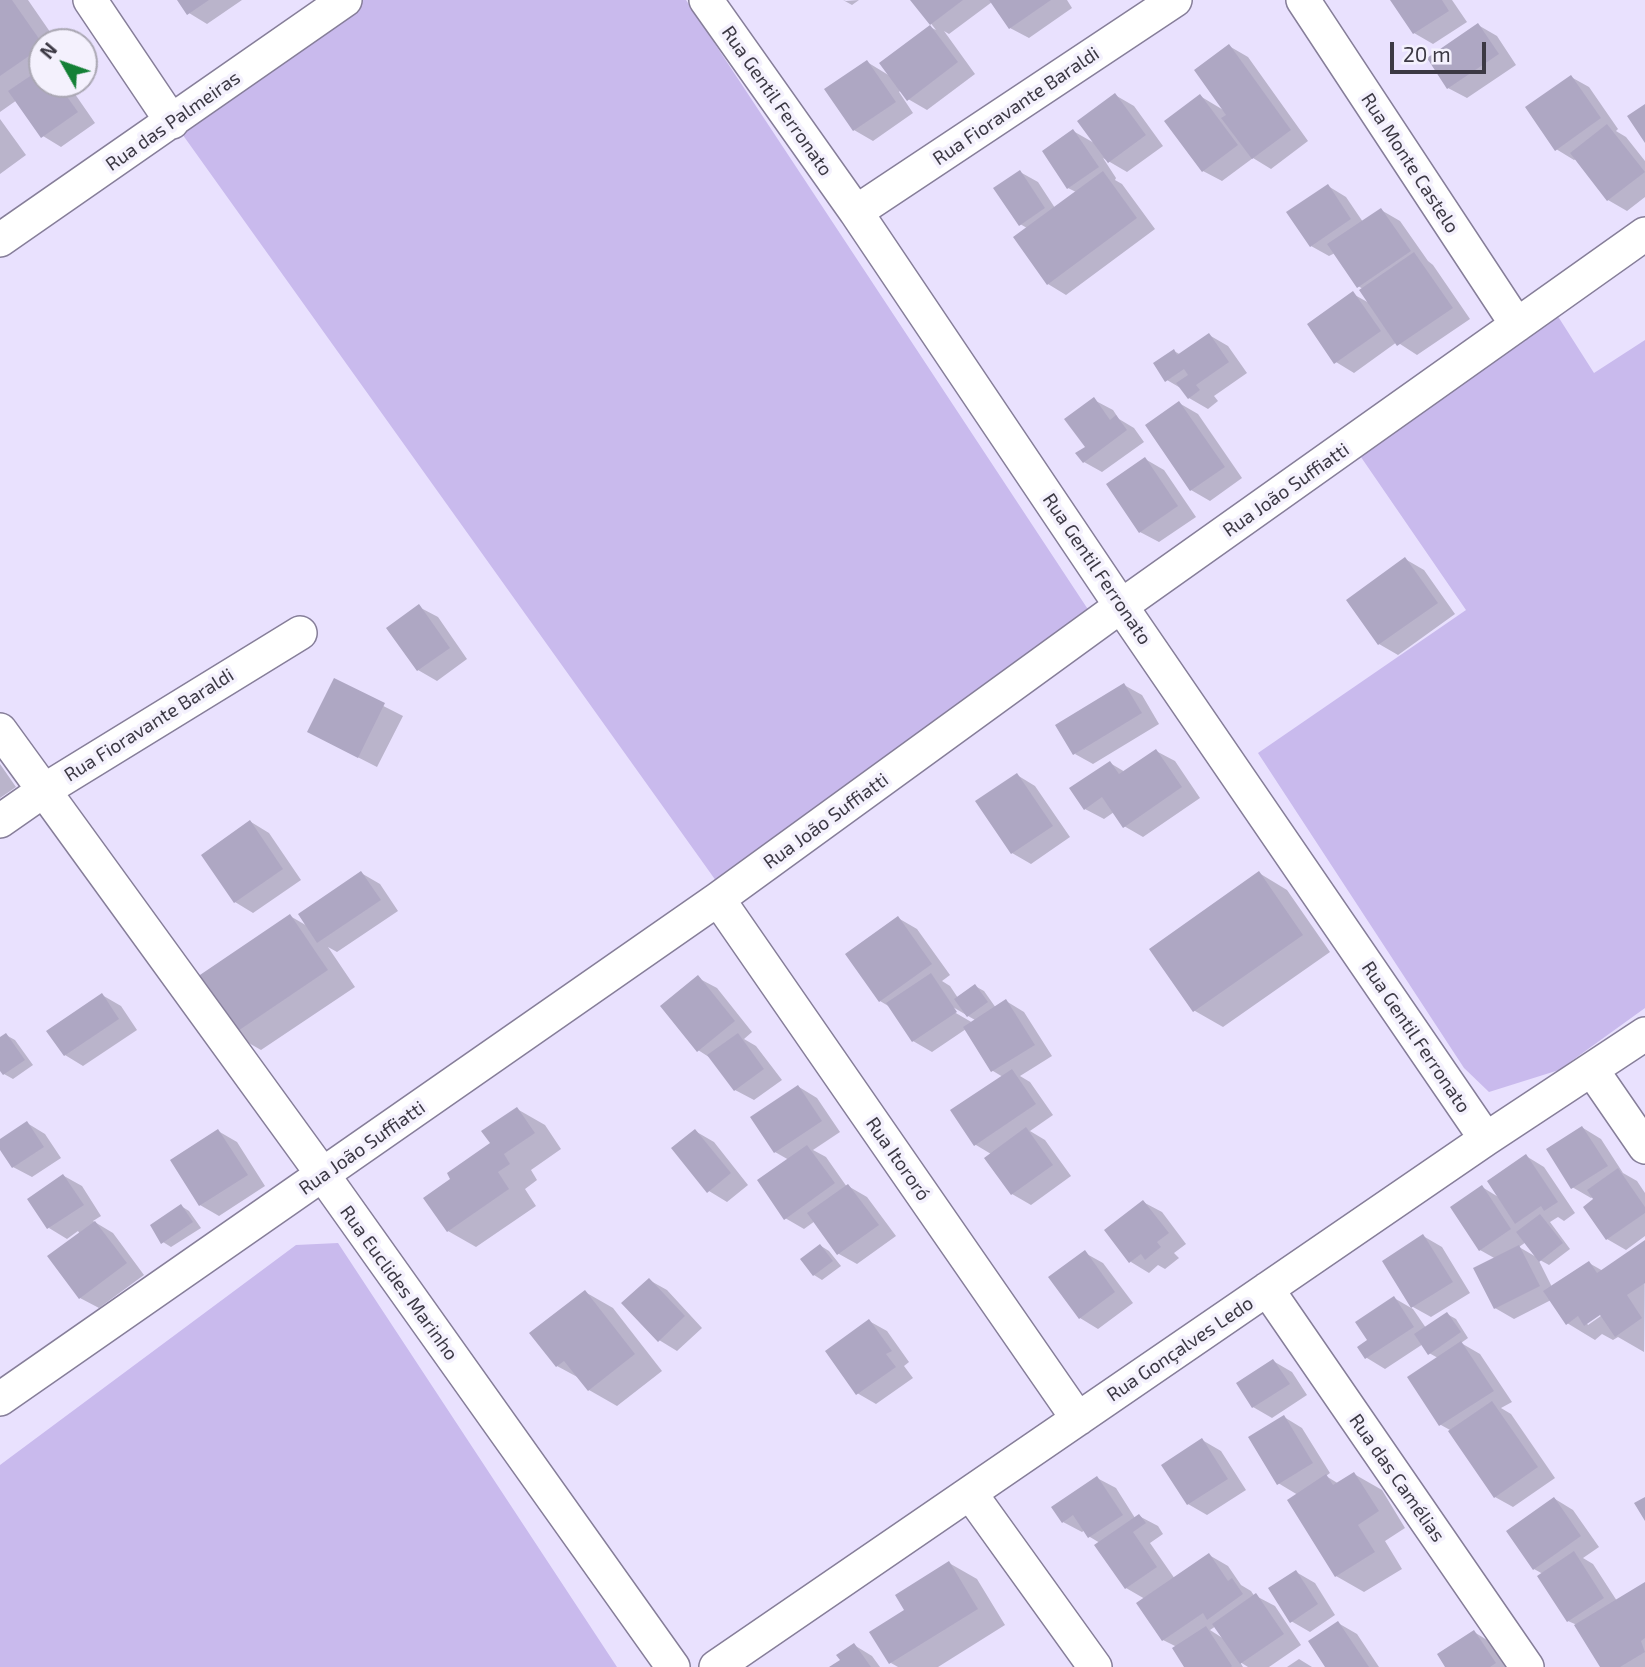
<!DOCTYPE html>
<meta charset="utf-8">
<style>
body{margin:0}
#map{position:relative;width:1645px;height:1667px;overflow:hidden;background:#e9e1fe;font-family:"Exo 2",sans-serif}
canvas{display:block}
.north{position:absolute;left:28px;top:28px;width:70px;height:70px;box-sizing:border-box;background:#f4f1fd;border:2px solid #aaa7b3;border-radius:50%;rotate:310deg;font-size:19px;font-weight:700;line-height:28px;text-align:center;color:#3c3944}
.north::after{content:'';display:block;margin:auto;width:24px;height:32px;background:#148036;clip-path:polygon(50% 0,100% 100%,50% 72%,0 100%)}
.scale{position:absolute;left:1390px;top:42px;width:96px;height:32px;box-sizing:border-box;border:4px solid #3c3944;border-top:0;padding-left:9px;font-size:21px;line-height:24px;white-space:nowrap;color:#3c3944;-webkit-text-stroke:5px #f4f1fd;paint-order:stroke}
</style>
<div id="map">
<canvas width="1645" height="1667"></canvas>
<div class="north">N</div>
<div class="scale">20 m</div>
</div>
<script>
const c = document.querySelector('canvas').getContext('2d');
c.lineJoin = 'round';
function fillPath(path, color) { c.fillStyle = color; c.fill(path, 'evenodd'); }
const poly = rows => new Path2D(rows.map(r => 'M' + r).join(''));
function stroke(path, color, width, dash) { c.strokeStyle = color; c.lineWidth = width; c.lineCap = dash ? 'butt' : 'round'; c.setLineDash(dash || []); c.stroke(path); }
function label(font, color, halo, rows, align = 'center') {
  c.font = font + ' "Exo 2",sans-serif'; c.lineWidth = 7; c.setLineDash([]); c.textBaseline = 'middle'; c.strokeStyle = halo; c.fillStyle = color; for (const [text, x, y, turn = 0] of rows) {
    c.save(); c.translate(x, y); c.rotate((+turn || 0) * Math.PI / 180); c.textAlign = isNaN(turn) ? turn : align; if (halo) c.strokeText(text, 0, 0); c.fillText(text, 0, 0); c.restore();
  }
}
const green = poly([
 [362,0,686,0,1093,617,719,885,180,131],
 [1552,307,1594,373,1645,340,1645,1008,1559,1070,1489,1092,1464,1068,1258,753,1466,610,1352,444],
 [338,1243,617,1667,0,1667,0,1465,296,1245]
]);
const shadow = poly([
 [0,0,28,0,57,42,42,42,42,84,68,84,95,123,61,147,43,136,17,100,0,112],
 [179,0,242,0,207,24,189,13],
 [843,0,846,1,859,0,852,5],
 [913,0,1067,0,1072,8,1029,38,1010,28,992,2,949,34,944,31,975,74,927,110,908,99,901,90,899,92,913,113,873,141,854,130,867,62,890,76,930,27,936,30],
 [1392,0,1452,0,1467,22,1433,44,1414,33],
 [1478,25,1497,36,1516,65,1467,98,1448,88],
 [1229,46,1248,57,1308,141,1271,169,1253,158,1222,181,1203,171,1200,96,1225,111],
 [1571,77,1589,87,1618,129,1616,131,1626,137,1645,161,1645,197,1627,211,1608,200,1576,159,1574,160,1556,149],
 [1115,95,1134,106,1163,146,1127,172,1103,158,1116,178,1115,180,1122,184,1155,229,1066,295,1048,284,1027,228,1020,224,1020,172,1038,182,1055,208,1076,192,1068,188,1073,131,1096,144],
 [0,119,26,155,0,174],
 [1328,186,1346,197,1363,222,1381,210,1400,221,1428,261,1433,265,1470,319,1417,355,1397,342,1354,373,1336,362,1353,294,1371,304,1363,289,1358,286,1335,253,1329,256,1311,246],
 [1209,335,1228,346,1247,373,1214,396,1218,401,1208,409,1189,398,1184,390,1167,380,1174,351,1181,355],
 [1094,400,1113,410,1119,419,1134,428,1144,442,1102,472,1084,462,1087,447],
 [1179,403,1198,414,1242,478,1210,501,1191,490],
 [1145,459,1164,470,1196,517,1159,542,1140,532],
 [1405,559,1424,570,1455,614,1398,655,1379,644],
 [419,607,438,617,467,659,437,681,418,670],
 [334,681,403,716,377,767,328,742],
 [1124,685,1142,695,1159,724,1093,764,1075,754],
 [1156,751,1175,761,1200,798,1143,837,1124,826,1114,812,1104,819,1085,809,1110,763,1125,772],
 [0,764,16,787,0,798],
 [1017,775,1035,786,1070,837,1031,864,1012,853],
 [251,822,269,833,301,880,253,913,235,902],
 [361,873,380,884,398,911,337,952,328,947,355,987,261,1050,233,1034,290,916,309,927],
 [1259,873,1287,890,1330,952,1223,1027,1195,1011,1151,949],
 [898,918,917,929,950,975,942,981,950,986,958,998,975,986,984,991,996,1008,1006,1001,1024,1012,1052,1056,1020,1076,1030,1082,1053,1115,1030,1131,1045,1140,1071,1176,1031,1205,1012,1194,991,1154,976,1145,953,1111,1003,1077,993,1071,966,1029,932,1052,913,1041,890,1007,880,1001],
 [951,1006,975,1020,973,1023,949,1009],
 [698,978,717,988,752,1032,744,1039,756,1046,782,1080,754,1100,735,1090,712,1059,698,1050],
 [102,995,121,1006,137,1030,83,1066,65,1055],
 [6,1035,15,1040,33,1065,13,1079,4,1074,0,1068,0,1039],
 [799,1087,817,1098,840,1132,813,1150,826,1157,847,1187,848,1186,867,1197,896,1236,857,1264,839,1254,815,1221,804,1229,785,1218,789,1160,775,1152],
 [517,1109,545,1125,561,1149,531,1170,537,1180,525,1189,536,1206,476,1247,448,1231,492,1144],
 [27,1123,45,1134,61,1158,32,1177,13,1167,0,1147,0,1141],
 [1583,1128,1601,1139,1623,1173,1637,1181,1645,1193,1645,1236,1626,1250,1607,1239,1593,1197,1591,1198,1572,1187],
 [218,1131,237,1142,265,1186,219,1216,200,1205],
 [695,1131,714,1142,748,1185,727,1202,709,1191],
 [1526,1156,1544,1167,1575,1213,1564,1221,1558,1217,1550,1222,1570,1249,1549,1265,1538,1259,1552,1287,1589,1263,1603,1271,1645,1243,1644,1352,1618,1337,1613,1340,1602,1334,1595,1340,1567,1323,1551,1300,1514,1319,1495,1308,1496,1259,1480,1250,1482,1187,1500,1198],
 [1526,1242,1538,1258,1519,1247],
 [1606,1308,1608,1311,1588,1325,1586,1322],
 [64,1176,82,1186,101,1216,93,1221,113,1233,144,1275,99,1308,80,1298,80,1234,78,1231,67,1239,49,1228],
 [1143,1202,1162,1212,1186,1244,1174,1253,1179,1258,1165,1269,1158,1265,1149,1273,1131,1262],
 [181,1206,189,1211,201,1228,171,1247,163,1242],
 [1423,1236,1442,1247,1470,1293,1431,1317,1413,1307],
 [821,1246,829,1251,841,1266,822,1280,814,1275],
 [1085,1253,1103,1263,1133,1303,1098,1329,1080,1318],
 [649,1280,667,1290,702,1328,677,1351,659,1340],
 [585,1292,613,1308,662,1371,617,1406,589,1390,581,1379,557,1366],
 [1394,1298,1413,1309,1426,1328,1447,1314,1456,1319,1468,1338,1461,1343,1480,1354,1512,1402,1501,1408,1511,1414,1555,1478,1513,1507,1495,1497,1450,1430,1441,1425,1409,1377,1438,1358,1429,1353,1423,1344,1385,1369,1367,1358,1360,1347,1369,1341],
 [869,1321,887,1331,909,1362,904,1366,913,1378,876,1404,857,1393],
 [1273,1361,1292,1372,1307,1395,1272,1418,1253,1407],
 [1284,1417,1302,1428,1330,1473,1326,1476,1339,1484,1354,1474,1382,1490,1405,1528,1385,1541,1402,1569,1364,1592,1336,1576,1298,1495,1278,1483],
 [1202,1440,1221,1451,1246,1490,1207,1515,1188,1504],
 [1097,1478,1116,1488,1135,1518,1139,1516,1158,1526,1163,1534,1150,1543,1175,1579,1209,1555,1228,1566,1241,1585,1251,1591,1255,1597,1256,1596,1275,1606,1301,1645,1269,1667,1248,1667,1240,1662,1243,1667,1187,1667,1177,1647,1163,1640,1145,1599,1126,1588,1100,1543,1090,1537,1085,1530,1082,1532,1063,1522],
 [1216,1626,1224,1639,1210,1630],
 [1555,1499,1573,1510,1599,1547,1583,1558,1593,1564,1617,1601,1645,1584,1645,1667,1602,1667,1577,1625,1568,1621,1543,1574,1534,1569],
 [949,1563,977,1579,1005,1625,938,1667,898,1667,891,1663,907,1610],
 [1296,1572,1315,1583,1335,1615,1310,1632,1291,1621],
 [1338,1623,1357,1634,1379,1667,1327,1667],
 [1474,1632,1492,1643,1508,1667,1447,1667],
 [854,1645,872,1656,880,1667,832,1667,842,1660],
 [1299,1659,1312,1667,1287,1667]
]);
const building = poly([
 [0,0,12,0,42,43,42,47,0,76],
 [177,0,209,0,187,15],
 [910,0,963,0,930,25],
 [989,0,1051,0,1009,29],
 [1390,0,1442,0,1449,11,1413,34],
 [1478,23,1499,54,1447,89,1427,58],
 [930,25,958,62,907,101,879,63],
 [1229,44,1291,130,1252,159,1221,118,1226,115,1194,70],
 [867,60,896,102,853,131,824,89],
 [42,68,42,84,58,84,78,112,41,138,8,91],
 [1571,75,1601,118,1555,151,1525,107],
 [1115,93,1146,135,1108,163,1077,121],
 [1200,94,1238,145,1202,172,1164,121],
 [1645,104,1645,143,1627,116],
 [1607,124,1645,172,1607,201,1570,153],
 [1073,129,1099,167,1067,189,1042,151],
 [1020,170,1045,208,1019,226,993,188],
 [1103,171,1137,218,1047,285,1013,237],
 [1328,184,1351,219,1310,247,1286,212],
 [1381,208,1411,251,1357,288,1327,244],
 [1414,252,1453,308,1397,346,1359,290],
 [1353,291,1381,331,1334,364,1307,324],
 [1209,333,1229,362,1196,385,1200,390,1188,399,1176,383,1188,375,1184,369,1165,382,1153,363,1174,349,1177,355],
 [1094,397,1110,420,1116,415,1127,430,1083,463,1075,453,1085,447,1064,419],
 [1179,401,1225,467,1190,491,1145,425],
 [1145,457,1178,506,1139,533,1106,484],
 [1405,557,1438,603,1378,645,1346,600],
 [419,604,450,648,417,671,386,628],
 [334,678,385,703,358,758,307,732],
 [1124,683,1142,713,1073,755,1055,725],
 [1156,749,1182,787,1123,828,1102,797,1084,810,1069,788,1110,761,1119,774],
 [1017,773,1053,826,1011,854,975,801],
 [250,820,283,869,234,903,201,855],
 [361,871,381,900,317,943,298,914],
 [1259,871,1303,935,1193,1012,1149,949],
 [290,914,328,970,232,1035,194,979],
 [898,916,932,964,879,1002,845,954],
 [931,973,957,1012,912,1042,886,1003],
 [698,975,735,1021,697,1052,660,1006],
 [975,984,988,1002,967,1017,954,999],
 [102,993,119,1019,64,1056,46,1031],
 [1006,999,1035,1045,991,1072,963,1027],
 [6,1033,25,1060,3,1075,0,1071,0,1037],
 [738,1033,764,1069,734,1091,707,1055],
 [1012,1069,1036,1104,974,1146,950,1110],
 [798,1085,822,1121,774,1153,750,1117],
 [517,1107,535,1133,504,1154,510,1164,498,1172,509,1189,447,1232,423,1198,450,1179,447,1173,490,1143,481,1131],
 [27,1121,44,1147,12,1168,0,1150,0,1139],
 [1582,1126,1608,1166,1571,1189,1546,1149],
 [1026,1127,1053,1165,1011,1195,984,1158],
 [218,1129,248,1175,199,1206,170,1160],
 [695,1129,731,1173,707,1193,671,1148],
 [807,1145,835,1183,784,1220,757,1180],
 [1526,1154,1558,1202,1544,1211,1541,1206,1515,1224,1487,1181],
 [1618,1168,1645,1207,1645,1213,1606,1240,1583,1207,1593,1199,1587,1190],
 [63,1174,84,1205,47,1229,27,1199],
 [848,1184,879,1225,837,1255,807,1213],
 [1482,1185,1511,1229,1479,1251,1450,1207],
 [1143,1200,1169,1233,1157,1242,1161,1247,1145,1260,1141,1254,1129,1263,1104,1230],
 [181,1204,193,1222,161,1244,150,1225],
 [1540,1214,1563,1243,1539,1262,1516,1232],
 [95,1221,127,1263,79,1299,47,1256],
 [1423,1234,1453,1282,1411,1308,1382,1261],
 [1645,1240,1645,1283,1627,1295,1642,1318,1615,1337,1600,1315,1584,1326,1578,1316,1566,1325,1543,1291,1589,1261,1597,1273],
 [820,1244,833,1261,813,1276,800,1259],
 [1519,1245,1540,1286,1494,1309,1473,1268],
 [1085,1250,1115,1292,1079,1319,1048,1277],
 [649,1278,685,1316,658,1342,621,1303],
 [585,1290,635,1354,588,1391,564,1361,556,1367,529,1333],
 [1394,1296,1414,1327,1365,1359,1357,1347,1367,1340,1355,1322],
 [1447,1312,1461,1332,1428,1355,1414,1334],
 [869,1319,892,1351,886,1354,896,1367,856,1395,825,1351],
 [1461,1341,1494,1391,1439,1426,1407,1377],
 [1273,1359,1290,1384,1252,1408,1236,1383],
 [1492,1401,1538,1467,1494,1498,1448,1431],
 [1284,1415,1313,1463,1277,1485,1248,1437],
 [1202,1438,1228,1479,1187,1505,1161,1465],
 [1354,1472,1379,1511,1358,1525,1375,1552,1335,1577,1287,1500,1326,1474,1333,1485],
 [1097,1476,1123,1515,1088,1538,1073,1515,1062,1523,1051,1507],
 [1554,1497,1581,1536,1533,1570,1506,1531],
 [1645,1497,1645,1521,1634,1503],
 [1139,1514,1146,1523,1133,1532,1157,1567,1125,1589,1094,1545],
 [1574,1551,1604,1598,1567,1622,1537,1576],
 [1209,1553,1228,1581,1232,1578,1243,1594,1207,1620,1203,1613,1162,1641,1136,1603],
 [949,1561,978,1609,889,1664,869,1632,904,1610,895,1595],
 [1296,1570,1318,1604,1290,1623,1268,1588],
 [1645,1582,1645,1638,1641,1641,1645,1652,1620,1667,1600,1667,1574,1625],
 [1256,1593,1284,1634,1240,1664,1212,1624],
 [1338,1621,1369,1667,1325,1667,1308,1641],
 [1206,1626,1232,1666,1231,1667,1184,1667,1172,1648],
 [1474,1630,1496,1663,1490,1667,1445,1667,1437,1654],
 [854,1643,871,1667,829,1667,840,1660,836,1655]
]);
const minor = poly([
 [90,0,172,122],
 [706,0,856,212,1121,606,1486,1139],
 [1303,0,1517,325],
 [856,212,1175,0],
 [0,240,345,0],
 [0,730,323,1175,673,1667],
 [0,821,43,791,300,633],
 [718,899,1078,1419],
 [1592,1070,1645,1147],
 [1267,1289,1527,1667],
 [0,1399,718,899,1121,606,1645,234],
 [970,1493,1095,1667],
 [716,1667,1486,1139,1645,1034]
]);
const streetNames = [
 ["Rua Gentil Ferronato",777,101,55],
 ["Rua Fioravante Baraldi",1016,106,-34],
 ["Rua das Palmeiras",173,121,-35],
 ["Rua Monte Castelo",1410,163,57],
 ["Rua João Suffiatti",1286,490,-35],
 ["Rua Gentil Ferronato",1097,569,56],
 ["Rua Fioravante Baraldi",149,725,-32],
 ["Rua João Suffiatti",826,821,-36],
 ["Rua Gentil Ferronato",1416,1037,56],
 ["Rua João Suffiatti",362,1148,-35],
 ["Rua Itororó",898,1159,55],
 ["Rua Euclides Marinho",399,1283,54],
 ["Rua Gonçalves Ledo",1180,1349,-34],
 ["Rua das Camélias",1397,1478,55]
];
fillPath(green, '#c9baed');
fillPath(shadow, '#0003');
fillPath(building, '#aea7c3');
stroke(minor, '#867e99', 36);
stroke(minor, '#fff', 33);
label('19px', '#3c3944', '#f4f1fd', streetNames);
</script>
